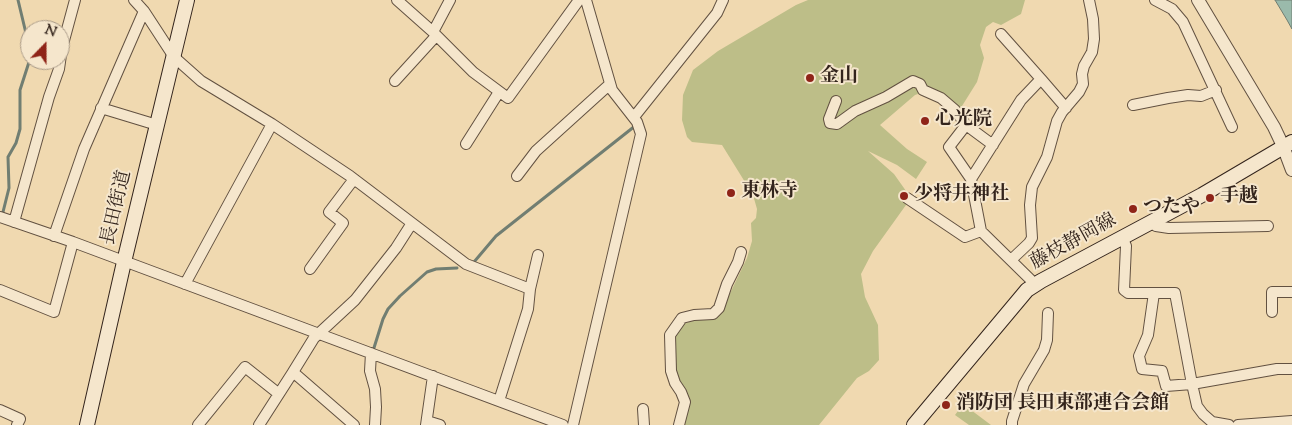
<!DOCTYPE html>
<meta charset="utf-8">
<style>
body{margin:0}
#map{position:relative;width:1292px;height:425px;overflow:hidden;background:#f0d9b0;font-family:"Sorts Mill Goudy",serif}
canvas{display:block}
.north{position:absolute;left:20px;top:20px;width:50px;height:50px;box-sizing:border-box;background:#f5e6cc;border:1px solid #a79886;border-radius:50%;rotate:22deg;font-size:14px;font-weight:700;line-height:20px;text-align:center;color:#33241c}
.north::after{content:'';display:block;margin:auto;width:18px;height:22px;background:#8f2418;clip-path:polygon(50% 0,100% 100%,50% 72%,0 100%)}
</style>
<div id="map">
<canvas width="1292" height="425"></canvas>
<div class="north">N</div>
</div>
<script>
const c = document.querySelector('canvas').getContext('2d');
c.lineJoin = 'round';
function fillPath(path, color) { c.fillStyle = color; c.fill(path, 'evenodd'); }
const poly = rows => new Path2D(rows.map(r => 'M' + r).join(''));
function stroke(path, color, width, dash) { c.strokeStyle = color; c.lineWidth = width; c.lineCap = dash ? 'butt' : 'round'; c.setLineDash(dash || []); c.stroke(path); }
function label(font, color, halo, rows, align = 'center') {
  c.font = font + ' "Sorts Mill Goudy","Noto Serif JP",serif'; c.lineWidth = 4; c.setLineDash([]); c.textBaseline = 'middle'; c.strokeStyle = halo; c.fillStyle = color; for (const [text, x, y, turn = 0] of rows) {
    c.save(); c.translate(x, y); c.rotate((+turn || 0) * Math.PI / 180); c.textAlign = isNaN(turn) ? turn : align; if (halo) c.strokeText(text, 0, 0); c.fillText(text, 0, 0); c.restore();
  }
}
const green = poly([
 [808,0,1025,0,1021,14,1001,25,993,22,986,27,980,45,984,58,977,82,957,114,924,92,915,95,880,125,907,149,927,162,916,179,897,165,868,151,894,174,911,198,873,251,861,274,865,297,878,325,879,360,869,371,857,378,819,425,684,425,689,403,684,387,676,375,675,335,684,324,697,319,712,319,722,310,747,258,752,241,751,223,756,218,757,209,753,195,722,145,692,142,687,137,682,120,683,95,693,70,718,51,796,5],
 [963,404,991,425,969,425,955,415]
]);
const water = poly([
 [1275,0,1292,0,1292,29,1287,20,1275,0]
]);
const stream = poly([
 [18,0,30,50],
 [3,212,9,188,8,157,16,143,20,129,20,90,30,59],
 [474,262,496,236,635,126],
 [373,351,383,319,388,309,400,296,427,272,436,269,457,268]
]);
const minor = poly([
 [134,0,144,11,174,57,201,81,272,124,350,176,466,264,530,289],
 [397,0,433,32,473,72,508,98,579,0],
 [1155,0,1172,9,1183,22,1232,127],
 [433,32,450,0],
 [1001,34,1041,79],
 [395,81,436,36],
 [836,101,829,119,830,123,837,124,855,111,886,97,913,81,920,84,923,90,941,98,955,110,966,125],
 [1133,105,1168,98,1188,95,1201,96,1216,90],
 [101,108,157,125],
 [634,117,717,13,723,0],
 [466,144,499,92],
 [517,176,536,151,610,84],
 [971,179,949,147,966,125,993,145],
 [907,198,965,237,981,231],
 [0,217,73,242,563,425],
 [14,222,49,97,59,69,62,48,75,0],
 [1151,222,1156,226,1169,228,1268,226],
 [54,236,84,149,144,11],
 [1122,237,1126,246,1124,290,1128,293,1175,293,1192,384,1166,386,1162,371,1142,369,1139,356,1148,335,1154,293],
 [1011,260,1029,243,1032,238,1030,205,1032,187,1047,157,1057,121,1062,112,1079,92,1083,84,1082,74,1084,66,1092,52,1094,39,1093,19,1089,0],
 [310,269,343,223,329,212,354,179],
 [185,284,272,124],
 [1036,285,981,231,971,179,1021,100,1041,79,1066,108],
 [0,290,54,312,73,242],
 [1272,312,1272,292,1292,292],
 [371,353,370,371,375,389,376,407,375,425],
 [499,401,528,309,530,289,538,255],
 [643,409,644,425],
 [0,410,20,419,17,425],
 [427,421,440,425],
 [198,425,245,367,279,394],
 [259,425,293,372],
 [354,425,293,372,314,338,355,300,396,248,412,223],
 [426,425,433,376],
 [573,425,641,134,637,122,612,90,586,0],
 [679,425,685,402,681,392,675,383,671,371,670,335,682,318,694,315,713,314,719,308,727,284,738,262,741,252],
 [1012,425,1012,421,1024,384,1044,350,1047,340,1048,313],
 [1229,425,1212,422,1203,414,1197,406,1192,384,1277,369,1292,369],
 [1238,425,1292,421]
]);
const tertiary = poly([
 [1198,0,1274,127,1283,146,1292,170]
]);
const secondary = poly([
 [87,425,124,262,187,0],
 [914,425,1027,290,1041,281,1202,195,1292,142]
]);
const markers = [
 [810,78,5,"#8f2418"],
 [925,121,5,"#8f2418"],
 [731,193,5,"#8f2418"],
 [904,196,5,"#8f2418"],
 [1210,198,5,"#8f2418"],
 [1133,209,5,"#8f2418"],
 [946,405,5,"#8f2418"]
];
const poiNames = [
 ["金山",820,78],
 ["心光院",935,121],
 ["東林寺",741,193],
 ["少将井神社",914,196],
 ["手越",1220,198],
 ["つたや",1143,209],
 ["消防団 長田東部連合会館",956,405]
];
const streetNames = [
 ["長田街道",118,208,-77],
 ["藤枝静岡線",1074,243,-29]
];
fillPath(green, '#bdbe88');
fillPath(water, '#9abaab');
stroke(water, '#717e72', 1);
stroke(stream, '#717e72', 3);
stroke(minor, '#625141', 12);
stroke(tertiary, '#625141', 14);
stroke(secondary, '#33241c', 16);
stroke(minor, '#f5e6cc', 10);
stroke(tertiary, '#f5e6cc', 12);
stroke(secondary, '#f5e6cc', 14);
for (const [x, y, r, color] of markers) { const dot = new Path2D(); dot.arc(x, y, r, 0, 2 * Math.PI); c.fillStyle = color; c.fill(dot); stroke(dot, '#f5e6cc', 2); }
label('bold 19px', '#33241c', '#f5e6cc', poiNames, 'left');
label('19px', '#33241c', '#f5e6cc', streetNames);
</script>
